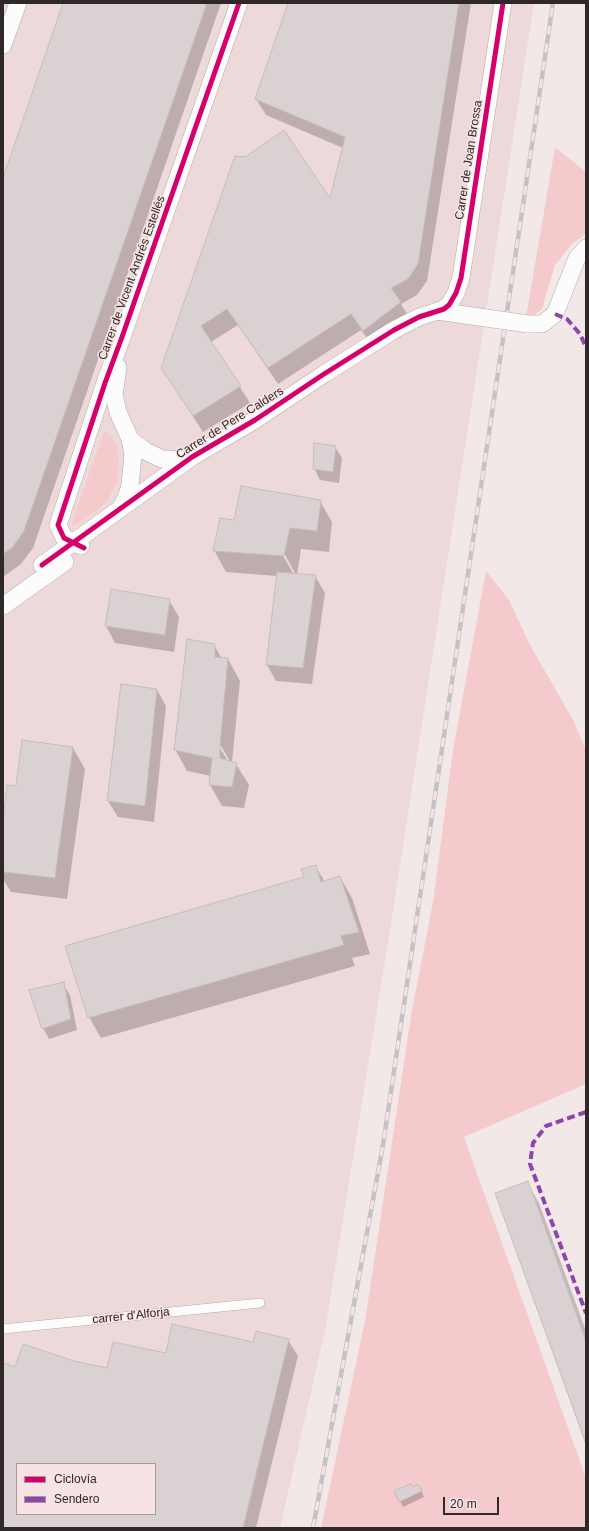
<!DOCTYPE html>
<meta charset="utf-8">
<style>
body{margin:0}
#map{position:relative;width:589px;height:1531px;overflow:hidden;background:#f3e8e8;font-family:Helvetica,sans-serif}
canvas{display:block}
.frame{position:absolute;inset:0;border:4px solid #2f2828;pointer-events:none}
.legend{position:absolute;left:16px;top:1463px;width:140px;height:52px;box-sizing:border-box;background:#f8e3e4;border:1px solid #a89899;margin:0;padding:5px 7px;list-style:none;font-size:12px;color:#2f2828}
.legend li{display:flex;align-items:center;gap:8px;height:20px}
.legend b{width:20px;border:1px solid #a89899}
.scale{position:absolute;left:443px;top:1497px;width:56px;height:18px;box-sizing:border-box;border:2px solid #2f2828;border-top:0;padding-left:5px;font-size:12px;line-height:14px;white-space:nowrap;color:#2f2828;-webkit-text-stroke:3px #f8e3e4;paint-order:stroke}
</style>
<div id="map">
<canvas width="589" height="1531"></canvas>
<div class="frame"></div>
<ul class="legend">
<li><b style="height:5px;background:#d6006c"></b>Ciclovía</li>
<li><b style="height:5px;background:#8e44ad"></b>Sendero</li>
</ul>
<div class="scale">20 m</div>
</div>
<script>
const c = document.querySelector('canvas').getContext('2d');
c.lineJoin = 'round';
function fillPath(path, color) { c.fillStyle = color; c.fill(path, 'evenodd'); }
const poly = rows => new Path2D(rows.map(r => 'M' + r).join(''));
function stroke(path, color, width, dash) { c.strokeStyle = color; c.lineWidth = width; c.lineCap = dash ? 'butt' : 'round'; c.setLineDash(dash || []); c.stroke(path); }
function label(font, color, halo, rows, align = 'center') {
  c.font = font + ' Helvetica,sans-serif'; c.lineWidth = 3; c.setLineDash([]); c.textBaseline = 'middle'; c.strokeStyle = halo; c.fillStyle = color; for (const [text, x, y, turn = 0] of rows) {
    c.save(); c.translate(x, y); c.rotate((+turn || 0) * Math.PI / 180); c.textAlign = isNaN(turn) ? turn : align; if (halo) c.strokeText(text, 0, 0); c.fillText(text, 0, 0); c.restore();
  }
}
const built = poly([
 [3,3,534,3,390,930,325,1331,280,1528,3,1528],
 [17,1464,155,1464,155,1514,17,1514]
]);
const green = poly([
 [555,147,586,172,586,234,573,243,555,265,542,309,532,317,526,317],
 [106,431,113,439,117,447,119,463,117,481,108,499,102,506,75,525,72,523,103,434],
 [486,571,509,600,530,645,573,720,586,750,586,1084,464,1137,586,1478,586,1528,321,1528,365,1321,412,1010,433,902,453,750]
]);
const shadow = poly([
 [64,3,221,3,33,548,21,564,3,577,3,179],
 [289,3,471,3,427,281,417,295,401,304,410,319,373,346,361,330,278,384,238,325,211,342,250,403,203,432,162,368,235,157,330,200,343,148,266,115,256,99],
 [335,447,342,458,339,483,320,480,314,468],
 [320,501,332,522,329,552,301,549,297,575,315,576,325,593,312,684,276,681,267,665,277,576,226,572,214,550,234,521],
 [283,551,296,575,294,575,281,552],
 [111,590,169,600,179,617,174,652,115,643,106,626],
 [214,645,222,659,228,659,240,681,232,762,236,764,249,785,244,808,222,806,210,785,211,776,187,771,175,749],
 [218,741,230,761,228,761,216,742],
 [157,690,166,706,154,822,118,817,108,801],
 [73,748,85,769,67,899,11,892,3,879,3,832,17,787],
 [315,866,325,882,340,877,352,898,370,954,352,958,355,966,101,1038,89,1017,305,878],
 [63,984,70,995,77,1030,49,1039,43,1028],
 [527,1182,539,1203,586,1331,586,1441],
 [288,1340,298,1356,256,1528,3,1528,3,1364,15,1368,74,1362,108,1369,166,1354],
 [17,1464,155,1464,155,1514,17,1514],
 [413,1488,421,1490,424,1497,403,1507,400,1501]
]);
const building = poly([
 [63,3,207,3,24,531,12,548,3,554,3,178,63,3],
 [288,3,459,3,418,264,408,279,391,288,401,302,363,331,351,314,268,368,227,309,201,326,241,386,193,416,161,368,235,156,245,157,284,130,330,198,345,137,255,99,288,3],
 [314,443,336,446,333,472,313,469,314,443],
 [241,486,321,500,317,531,290,528,284,556,213,551,220,518,234,520,241,486],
 [277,572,316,575,303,668,266,665,277,572],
 [111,589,170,599,165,635,105,626,111,589],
 [187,639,215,644,215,657,228,658,220,746,220,758,237,763,232,787,209,785,212,758,174,750,187,639],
 [121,684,157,689,145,806,107,801,121,684],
 [22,740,73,747,55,878,3,872,3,822,7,785,16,786,22,740],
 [316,865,321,882,340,876,359,932,341,936,344,945,88,1018,65,946,304,877,301,869,316,865],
 [64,982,71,1019,42,1029,29,990,64,982],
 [528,1181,586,1341,586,1444,495,1193,528,1181],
 [172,1324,253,1342,256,1331,289,1339,243,1528,3,1528,3,1363,15,1367,23,1344,74,1361,107,1368,113,1342,166,1353,172,1324],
 [17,1464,155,1464,155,1514,17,1514,17,1464],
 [411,1484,413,1487,418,1484,422,1491,399,1502,394,1491,411,1484]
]);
const lane = poly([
 [3,1329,260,1303]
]);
const street = poly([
 [3,45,18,3],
 [437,311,486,318],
 [528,324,542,324,555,314,577,258,586,248],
 [118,367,114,395,118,412,130,439,133,455,130,485,126,498,120,509],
 [130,439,145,451,162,459,181,460,192,457],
 [81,546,64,538,58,525,105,383,122,337,239,3],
 [42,565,192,457,255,420,324,374,394,330,419,317,444,309,449,305,456,293,461,278,503,3],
 [3,606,65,562]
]);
const rail = poly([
 [313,1528,383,1145,553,3]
]);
const streetBridge = poly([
 [486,318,528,324]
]);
const quiet = poly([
 [555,314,567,319,580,334,586,347],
 [586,1112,546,1126,533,1143,530,1164,586,1313]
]);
const cycleway = poly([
 [84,548,64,538,58,525,105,383,122,337,239,3],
 [42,565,192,457,255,420,324,374,394,330,419,317,444,309,449,305,456,293,461,278,503,3]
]);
const streetNames = [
 ["Carrer de Joan Brossa",469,160,-81],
 ["Carrer de Vicent Andrés Estellés",132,278,-70],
 ["Carrer de Pere Calders",230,423,-32],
 ["carrer d'Alforja",131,1316,-6]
];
fillPath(built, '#eed9da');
fillPath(green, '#f5cacd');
fillPath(shadow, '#0003');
fillPath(building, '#dad2d2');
stroke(building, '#c5bdbd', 1);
stroke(lane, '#b2aaaa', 10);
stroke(street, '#b2aaaa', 18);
stroke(lane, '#fdfcfc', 9);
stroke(street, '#fdfcfc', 17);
stroke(rail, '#c4c2c2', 4.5);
stroke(rail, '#f8e3e4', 3, [9]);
stroke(streetBridge, '#b2aaaa', 18, []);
stroke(streetBridge, '#fdfcfc', 17);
stroke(quiet, '#8e44ad', 4, [8, 4]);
stroke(cycleway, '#d6006c', 5);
label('12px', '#2f2828', '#f8e3e4', streetNames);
</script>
